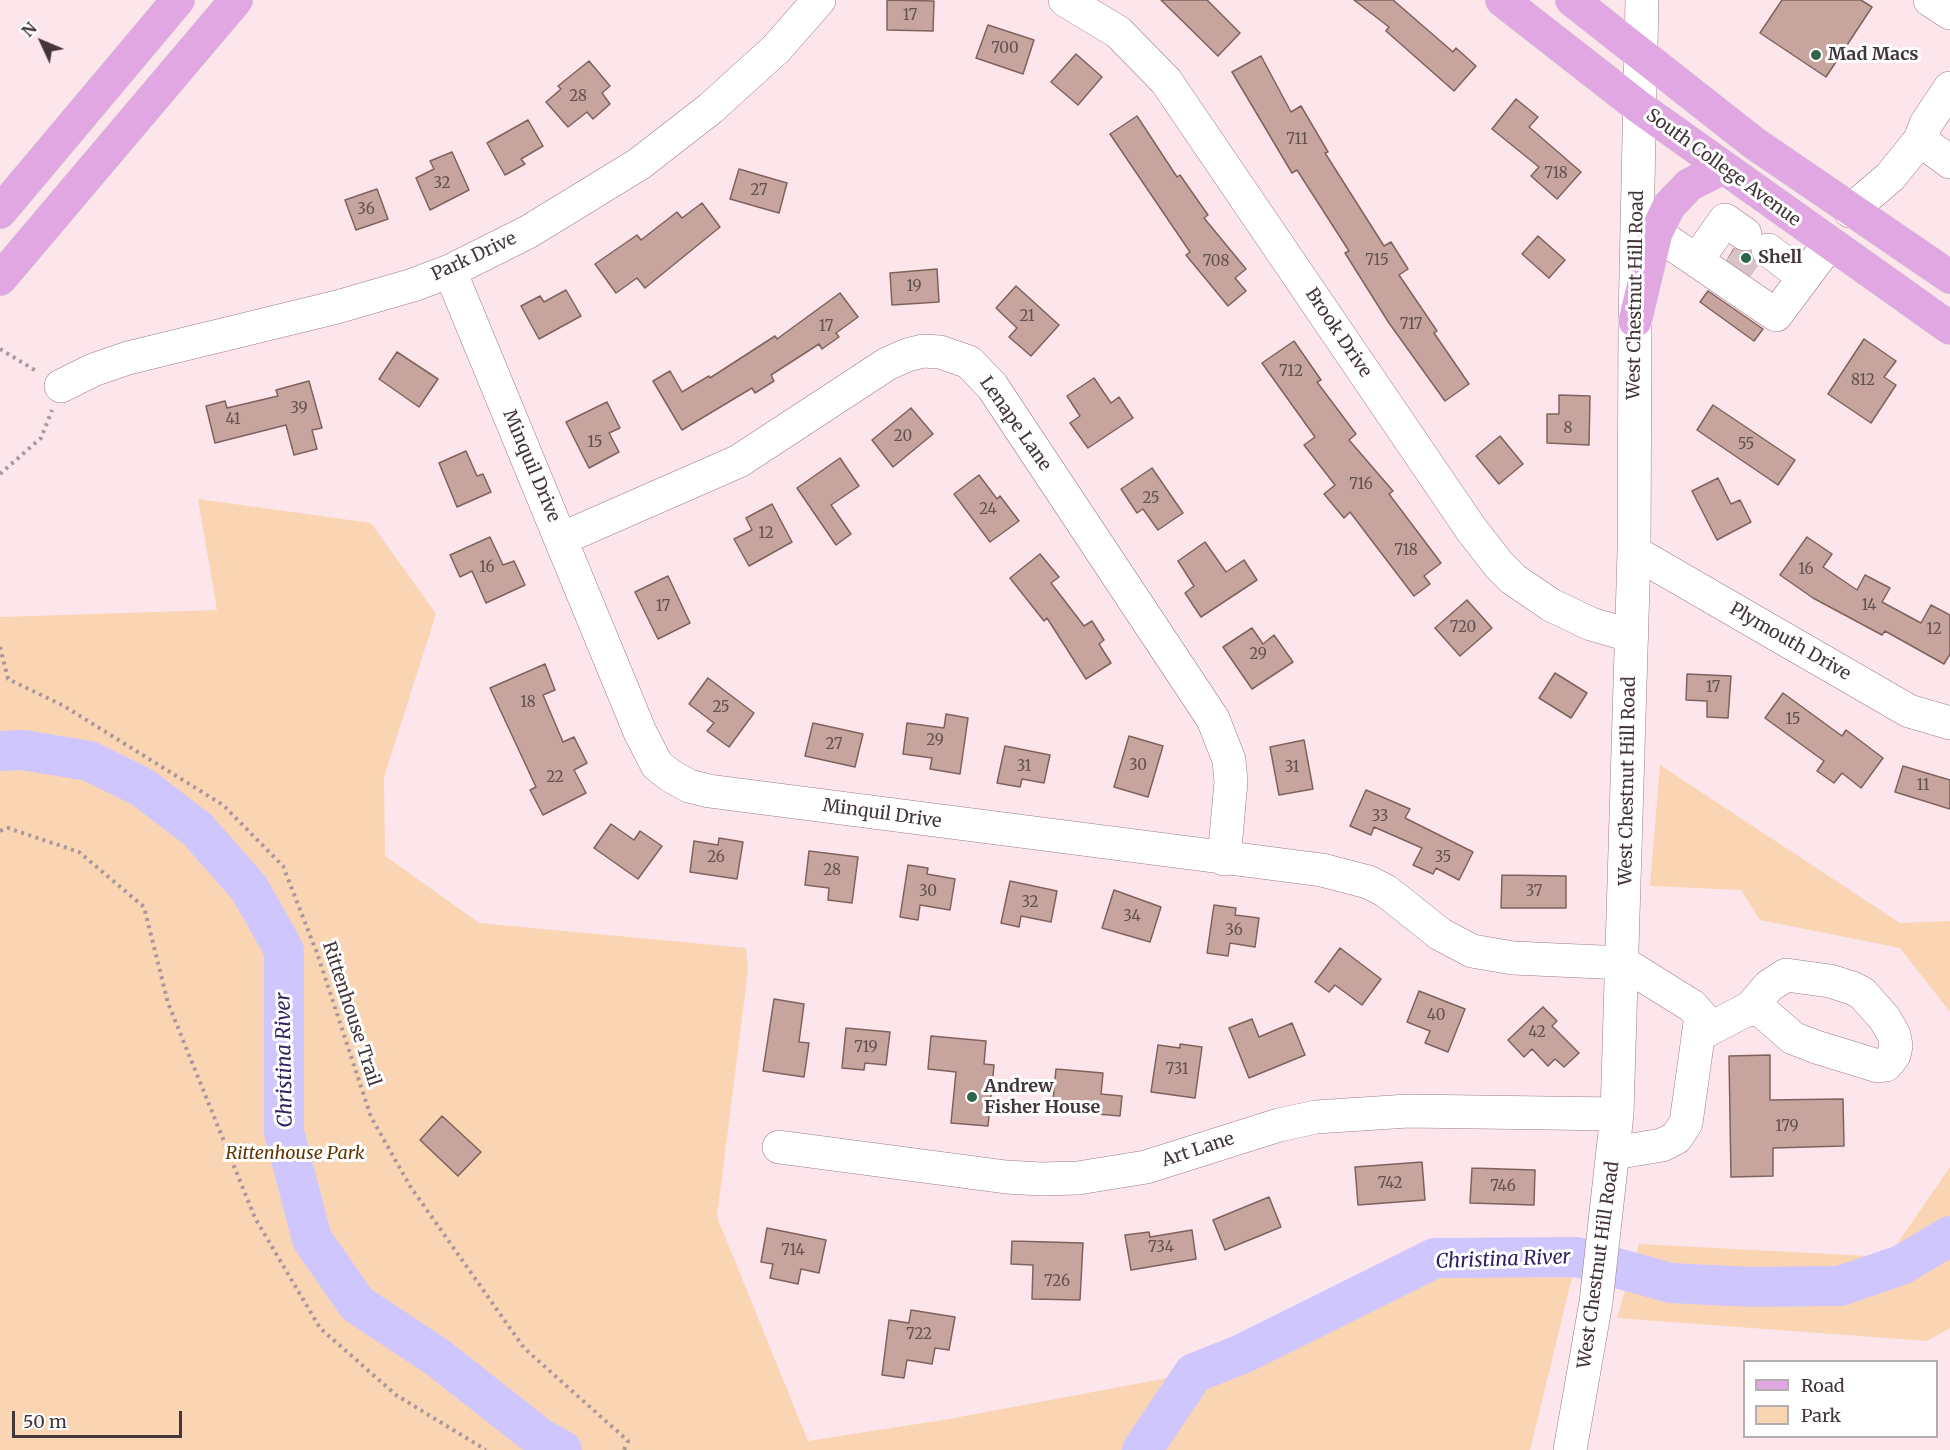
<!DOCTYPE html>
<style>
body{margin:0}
#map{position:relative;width:1950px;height:1450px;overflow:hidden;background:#fce6ec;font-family:Merriweather,serif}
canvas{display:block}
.legend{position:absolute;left:1743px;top:1360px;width:195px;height:78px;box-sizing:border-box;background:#fff;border:2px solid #b4aeb0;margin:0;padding:8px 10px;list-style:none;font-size:18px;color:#433539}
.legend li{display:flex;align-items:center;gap:12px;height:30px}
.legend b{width:30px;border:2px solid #b4aeb0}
.north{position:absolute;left:12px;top:12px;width:60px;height:60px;-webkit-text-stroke:4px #fff;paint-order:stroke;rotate:314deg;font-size:16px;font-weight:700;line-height:24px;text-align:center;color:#433539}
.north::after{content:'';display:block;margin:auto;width:21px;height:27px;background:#433539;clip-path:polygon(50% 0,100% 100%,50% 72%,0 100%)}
.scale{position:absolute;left:12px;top:1411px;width:170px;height:27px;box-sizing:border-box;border:3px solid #433539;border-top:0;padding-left:8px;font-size:18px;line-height:21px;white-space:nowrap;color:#433539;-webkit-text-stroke:4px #fff;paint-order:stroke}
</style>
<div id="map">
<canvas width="1950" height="1450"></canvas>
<ul class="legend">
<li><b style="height:8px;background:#e0a7e3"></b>Road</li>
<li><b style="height:16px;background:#fad5b4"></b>Park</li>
</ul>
<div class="north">N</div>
<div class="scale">50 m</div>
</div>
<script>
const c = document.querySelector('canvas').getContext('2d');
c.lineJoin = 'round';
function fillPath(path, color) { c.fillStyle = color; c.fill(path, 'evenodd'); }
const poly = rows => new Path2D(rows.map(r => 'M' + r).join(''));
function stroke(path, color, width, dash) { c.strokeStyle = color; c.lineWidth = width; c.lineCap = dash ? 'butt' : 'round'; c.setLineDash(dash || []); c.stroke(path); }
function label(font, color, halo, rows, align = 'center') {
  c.font = font + ' Merriweather,serif'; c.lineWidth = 6; c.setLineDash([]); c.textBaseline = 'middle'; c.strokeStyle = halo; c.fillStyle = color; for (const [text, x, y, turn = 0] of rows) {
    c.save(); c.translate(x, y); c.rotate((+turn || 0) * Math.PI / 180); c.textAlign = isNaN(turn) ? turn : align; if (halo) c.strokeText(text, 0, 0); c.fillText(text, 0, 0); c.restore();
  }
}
const green = poly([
 [198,499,371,523,436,614,384,777,385,856,479,923,746,948,748,970,717,1217,808,1441,949,1419,1194,1373,1242,1354,1435,1258,1577,1257,1530,1450,0,1450,0,617,217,610],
 [1660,765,1900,923,1950,921,1950,1012,1900,948,1760,920,1741,890,1650,886],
 [1950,1167,1950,1328,1927,1341,1617,1318,1639,1244,1888,1257]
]);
const river = poly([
 [0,751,23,750,89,761,142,787,197,829,249,888,284,950,284,1132,312,1239,357,1304,437,1357,540,1438,562,1450],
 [1142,1450,1194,1373,1242,1354,1435,1258,1577,1257,1671,1283,1751,1287,1840,1286,1901,1265,1950,1236]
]);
const building = poly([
 [887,0,934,1,933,31,887,30,887,0],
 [1161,0,1207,0,1240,33,1218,56,1161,0],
 [1354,0,1393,0,1453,52,1456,48,1476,66,1454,91,1386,31,1389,27,1354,0],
 [1782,0,1861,0,1872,7,1826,77,1760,33,1782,0],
 [988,25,1034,40,1023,74,976,58,988,25],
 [1076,54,1102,77,1078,105,1051,82,1076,54],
 [1261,56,1291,112,1301,106,1328,152,1325,153,1384,246,1391,242,1408,269,1399,275,1437,331,1434,333,1469,384,1445,401,1389,323,1345,253,1349,251,1297,170,1292,173,1232,72,1261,56],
 [589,61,610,86,602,93,610,104,593,119,587,112,568,127,546,102,561,89,558,86,589,61],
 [1516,99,1538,117,1529,127,1581,172,1557,199,1531,176,1539,167,1492,129,1516,99],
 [1137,116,1177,177,1180,175,1208,215,1204,218,1246,269,1235,278,1246,291,1228,306,1186,255,1190,252,1110,134,1137,116],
 [528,120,543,146,521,159,525,164,505,175,487,143,528,120],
 [452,152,469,190,430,210,416,178,434,169,430,161,452,152],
 [739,169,787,183,779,213,730,199,739,169],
 [377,189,388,219,356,230,345,200,377,189],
 [702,203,720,227,645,288,637,278,616,293,595,264,637,235,641,240,677,212,682,218,702,203],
 [1538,236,1565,260,1549,278,1522,254,1538,236],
 [1734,249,1750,252,1757,265,1750,275,1728,259,1734,249],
 [937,269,939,302,892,305,890,273,937,269],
 [1016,286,1059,325,1031,356,1009,337,1017,328,996,308,1016,286],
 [566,290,581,316,539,339,521,306,540,296,544,302,566,290],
 [1708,291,1763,329,1754,341,1700,302,1708,291],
 [840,293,858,317,836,333,839,337,822,349,819,344,771,375,774,381,755,393,752,388,682,430,653,381,670,371,682,392,709,376,710,378,775,336,777,339,840,293],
 [1864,339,1896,361,1884,377,1896,385,1871,423,1828,394,1864,339],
 [1294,341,1321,380,1317,382,1356,434,1349,440,1393,491,1389,494,1441,563,1424,576,1430,584,1414,596,1350,512,1344,518,1324,494,1335,485,1304,445,1315,437,1262,363,1294,341],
 [397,352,438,379,419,407,379,379,397,352],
 [1094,378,1111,403,1119,397,1133,418,1088,448,1070,423,1080,416,1067,396,1094,378],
 [309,381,322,428,312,430,317,449,294,455,286,425,215,443,206,406,225,401,227,408,278,396,276,390,309,381],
 [1559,395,1590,396,1589,445,1547,443,1547,414,1559,414,1559,395],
 [607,402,620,428,609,433,619,452,589,468,566,422,607,402],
 [1713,405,1795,460,1778,485,1697,430,1713,405],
 [911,408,933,434,893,467,872,440,911,408],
 [1500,436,1523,464,1499,484,1476,456,1500,436],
 [466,451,477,476,483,474,491,492,457,507,439,463,466,451],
 [840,458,859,486,831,505,851,534,836,545,797,488,840,458],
 [1152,468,1183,513,1158,530,1143,509,1137,513,1121,489,1152,468],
 [979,475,997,499,1000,496,1019,521,990,542,954,494,979,475],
 [1718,478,1731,504,1740,500,1751,522,1717,540,1692,491,1718,478],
 [772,504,792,542,749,566,734,539,752,530,746,518,772,504],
 [490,537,503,565,514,561,525,585,486,603,472,571,460,577,450,555,490,537],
 [1807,537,1832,554,1823,567,1857,590,1865,575,1890,588,1882,602,1921,623,1931,605,1950,615,1950,654,1944,664,1885,631,1882,635,1813,598,1780,575,1807,537],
 [1205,542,1226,572,1244,560,1257,580,1201,617,1185,593,1194,586,1178,561,1205,542],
 [1040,554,1059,577,1051,583,1084,626,1092,621,1104,640,1099,644,1111,663,1086,679,1047,618,1044,621,1010,578,1040,554],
 [668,576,690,623,658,639,635,592,668,576],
 [1467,600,1492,628,1460,656,1435,628,1467,600],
 [1252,628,1263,644,1274,635,1293,662,1252,689,1223,647,1252,628],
 [545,664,555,690,543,695,563,742,574,737,587,763,574,770,586,793,543,815,530,790,536,787,490,688,545,664],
 [1555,673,1587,693,1571,718,1539,698,1555,673],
 [1687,674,1731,676,1728,718,1707,717,1707,701,1686,700,1687,674],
 [708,678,754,713,729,747,707,731,714,723,689,704,708,678],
 [1783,693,1842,736,1846,730,1883,758,1861,788,1842,773,1834,783,1817,771,1824,761,1765,718,1783,693],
 [946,714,968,718,960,774,930,769,932,758,903,754,907,723,944,728,946,714],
 [813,723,863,734,855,767,805,756,813,723],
 [1129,736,1163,746,1148,797,1114,787,1129,736],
 [1304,740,1313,789,1279,795,1270,747,1304,740],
 [1005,746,1050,755,1044,783,1022,779,1020,787,997,783,1005,746],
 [1903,766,1950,780,1950,809,1895,792,1903,766],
 [1366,790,1410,809,1405,818,1473,852,1459,880,1436,868,1433,874,1413,865,1422,848,1374,827,1371,835,1350,826,1366,790],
 [611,824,634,840,640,831,662,846,638,879,594,848,611,824],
 [719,838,743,842,737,879,690,872,694,841,718,845,719,838],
 [809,851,858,857,852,903,828,900,829,888,805,885,809,851],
 [908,865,928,868,927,874,955,879,950,910,920,905,918,920,900,917,908,865],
 [1502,875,1566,876,1566,908,1501,908,1502,875],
 [1010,881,1057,891,1051,922,1021,916,1019,927,1001,923,1010,881],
 [1114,890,1161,907,1150,942,1102,928,1114,890],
 [1214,905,1236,908,1235,915,1259,918,1255,947,1230,943,1228,956,1207,953,1214,905],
 [1340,948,1381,979,1362,1005,1335,985,1329,992,1315,982,1340,948],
 [1419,991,1465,1009,1448,1052,1425,1043,1430,1031,1407,1022,1419,991],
 [774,999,804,1004,799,1042,809,1043,804,1077,763,1071,774,999],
 [1543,1007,1557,1021,1552,1026,1579,1053,1564,1067,1555,1059,1548,1066,1532,1049,1524,1057,1508,1040,1543,1007],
 [1252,1019,1259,1037,1292,1023,1305,1055,1249,1078,1229,1028,1252,1019],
 [846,1028,890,1032,886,1065,865,1063,864,1070,842,1068,846,1028],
 [931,1036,986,1041,984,1064,994,1065,988,1126,951,1123,956,1072,928,1069,931,1036],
 [1180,1044,1202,1047,1195,1098,1151,1092,1158,1045,1180,1048,1180,1044],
 [1770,1055,1770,1100,1843,1099,1844,1146,1773,1148,1773,1176,1731,1177,1729,1056,1770,1055],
 [1056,1069,1103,1073,1101,1094,1122,1096,1120,1116,1052,1110,1056,1069],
 [442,1116,481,1152,458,1176,420,1140,442,1116],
 [1422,1162,1425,1200,1358,1205,1355,1167,1422,1162],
 [1472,1168,1535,1170,1534,1205,1470,1203,1472,1168],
 [1269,1197,1281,1227,1225,1250,1213,1220,1269,1197],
 [767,1228,826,1240,819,1273,801,1269,798,1284,770,1278,773,1264,761,1262,767,1228],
 [1192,1230,1196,1259,1131,1270,1125,1235,1149,1232,1150,1237,1192,1230],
 [1012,1241,1083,1243,1080,1300,1032,1299,1033,1265,1011,1264,1012,1241],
 [911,1310,955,1317,949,1350,935,1348,932,1364,907,1360,904,1378,882,1375,889,1320,909,1323,911,1310]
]);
const minorTunnel = poly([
 [1734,249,1758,265]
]);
const path = poly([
 [0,349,38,372],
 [0,474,41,438,52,410],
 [0,647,8,679,64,706,223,805,283,866,317,953,371,1117,410,1186,524,1348,628,1441,624,1450],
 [0,831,8,828,79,852,144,907,168,1003,255,1218,320,1328,396,1395,486,1450]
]);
const minor = poly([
 [1065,0,1118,32,1166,81,1471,529,1499,565,1513,579,1551,605,1591,624,1632,636],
 [1930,0,1950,13],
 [1920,140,1950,162],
 [1850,211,1890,177,1920,140,1926,124,1950,88],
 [1656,233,1776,315,1829,244],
 [1768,250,1804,277],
 [1697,260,1725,220,1745,234],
 [450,271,640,732,657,765,671,776,689,786,709,791,1322,870,1368,882,1386,891,1440,934,1472,951,1513,958,1623,963,1692,1006,1701,1016,1686,1123,1676,1138,1662,1145,1614,1153],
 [61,386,93,370,128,358,337,307,413,285,450,271,528,232,639,164,711,108,776,49,819,0],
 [561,539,739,461,887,364,907,355,923,351,940,352,969,362,992,386,1213,719,1229,760,1231,782,1224,859],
 [1634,552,1909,711,1950,723],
 [1698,1035,1750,1008,1763,1012,1793,1038,1816,1047,1878,1066,1886,1065,1894,1055,1896,1046,1894,1035,1885,1019,1862,993,1852,988,1830,981,1786,975,1769,986,1750,1008],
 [779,1147,1006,1177,1041,1179,1078,1178,1146,1167,1279,1125,1316,1117,1408,1111,1617,1114],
 [1570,1450,1596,1302,1617,1114,1634,552,1635,321,1642,0]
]);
const major = poly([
 [1502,0,1639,107,1950,328],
 [1572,0,1754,143,1950,277],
 [0,212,178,0],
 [0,279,236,0],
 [1635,321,1656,233,1669,206,1689,185,1722,168]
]);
const markers = [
 [1816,55,6,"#2f654b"],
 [1746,258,6,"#2f654b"],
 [972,1097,6,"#2f654b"]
];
const numberNames = [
 ["17",910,16],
 ["700",1005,49],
 ["28",578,97],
 ["711",1297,140],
 ["718",1556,174],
 ["32",442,184],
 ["27",759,191],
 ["36",366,210],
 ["715",1377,261],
 ["708",1216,262],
 ["19",914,287],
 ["21",1027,317],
 ["717",1411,325],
 ["17",826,327],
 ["712",1291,372],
 ["812",1863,381],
 ["39",299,409],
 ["41",233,420],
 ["8",1568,429],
 ["20",903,437],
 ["15",595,443],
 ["55",1746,445],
 ["716",1361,485],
 ["25",1151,499],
 ["24",988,510],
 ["12",766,534],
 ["718",1406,551],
 ["16",487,568],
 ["16",1806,570],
 ["14",1869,606],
 ["17",663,607],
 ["720",1463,628],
 ["12",1934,630],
 ["29",1258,655],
 ["17",1713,688],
 ["18",528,703],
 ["25",721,708],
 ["15",1793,720],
 ["29",935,741],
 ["27",834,745],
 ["30",1138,766],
 ["31",1024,767],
 ["31",1292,768],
 ["22",555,778],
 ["11",1923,786],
 ["33",1380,817],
 ["26",716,858],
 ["35",1443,858],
 ["28",832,871],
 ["30",928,892],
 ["37",1534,892],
 ["32",1030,903],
 ["34",1132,917],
 ["36",1234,931],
 ["40",1436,1016],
 ["42",1537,1033],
 ["719",866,1048],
 ["731",1177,1070],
 ["179",1787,1127],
 ["742",1390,1184],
 ["746",1503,1187],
 ["734",1161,1248],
 ["714",793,1251],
 ["726",1057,1282],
 ["722",919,1335]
];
const poiNames = [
 ["Mad Macs",1828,55],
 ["Shell",1758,258],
 ["Andrew",984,1087],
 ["Fisher House",984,1108]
];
const streetNames = [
 ["South College Avenue",1723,168,36],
 ["Park Drive",474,257,-25],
 ["West Chestnut Hill Road",1636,295,-89],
 ["Brook Drive",1338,333,56],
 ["Lenape Lane",1015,424,55],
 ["Minquil Drive",531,466,67],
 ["Plymouth Drive",1790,642,30],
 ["West Chestnut Hill Road",1628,781,-89],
 ["Minquil Drive",882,814,8],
 ["Rittenhouse Trail",351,1014,72],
 ["Art Lane",1198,1150,-18],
 ["West Chestnut Hill Road",1599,1265,-82]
];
const parkNames = [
 ["Rittenhouse Park",295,1154]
];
const waterNames = [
 ["Christina River",285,1060,-91],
 ["Christina River",1503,1260,-2]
];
fillPath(green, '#fad5b4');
stroke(river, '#d0c6fe', 40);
fillPath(building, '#c7a59e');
stroke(building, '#81615b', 1.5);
stroke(minorTunnel, '#d7c3c8', 33, [33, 16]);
stroke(minor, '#9b7b85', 34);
stroke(major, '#d2cfcf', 34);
stroke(path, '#a9979c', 4, [3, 4.5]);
stroke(minor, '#fff', 33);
stroke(major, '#e0a7e3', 33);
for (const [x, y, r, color] of markers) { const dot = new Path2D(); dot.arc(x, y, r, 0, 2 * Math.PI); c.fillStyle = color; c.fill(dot); stroke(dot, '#fff', 2); }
label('15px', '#645152', null, numberNames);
label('bold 18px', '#433539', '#fff', poiNames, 'left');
label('18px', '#433539', '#fff', streetNames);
label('italic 18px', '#613600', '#fff', parkNames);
label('italic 20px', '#332060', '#fff', waterNames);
</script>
